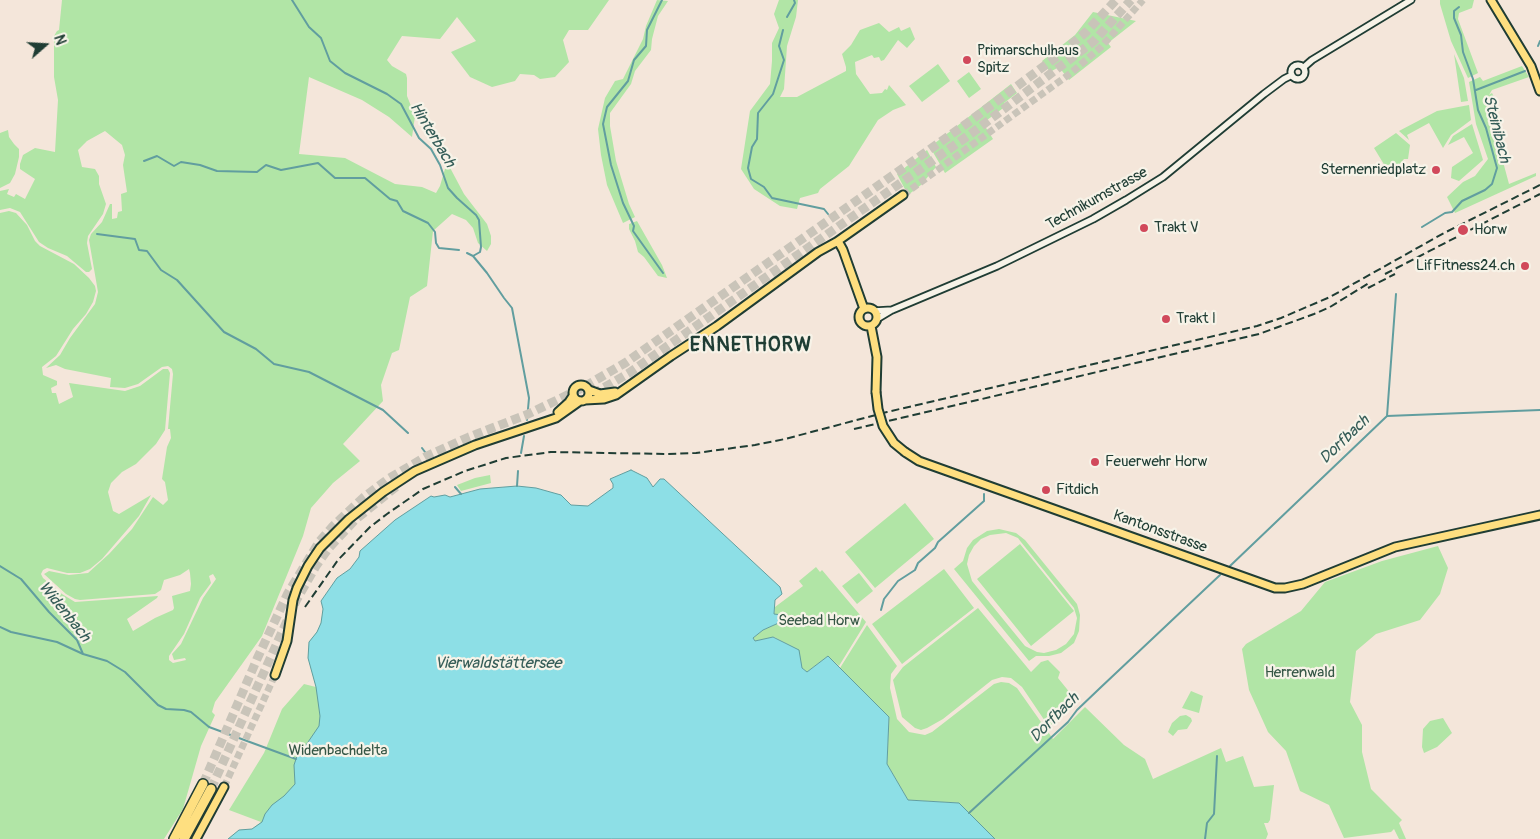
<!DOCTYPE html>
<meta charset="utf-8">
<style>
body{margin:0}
#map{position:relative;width:1540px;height:839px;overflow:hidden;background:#f4e6da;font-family:Pangolin,sans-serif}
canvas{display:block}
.north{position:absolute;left:20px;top:20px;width:50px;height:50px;-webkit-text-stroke:4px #f7f3e8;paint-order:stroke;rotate:71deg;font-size:14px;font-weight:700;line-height:20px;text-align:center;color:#1f3d34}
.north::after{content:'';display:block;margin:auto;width:18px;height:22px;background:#1f3d34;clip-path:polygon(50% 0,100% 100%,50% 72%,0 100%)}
</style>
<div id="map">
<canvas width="1540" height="839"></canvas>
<div class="north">N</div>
</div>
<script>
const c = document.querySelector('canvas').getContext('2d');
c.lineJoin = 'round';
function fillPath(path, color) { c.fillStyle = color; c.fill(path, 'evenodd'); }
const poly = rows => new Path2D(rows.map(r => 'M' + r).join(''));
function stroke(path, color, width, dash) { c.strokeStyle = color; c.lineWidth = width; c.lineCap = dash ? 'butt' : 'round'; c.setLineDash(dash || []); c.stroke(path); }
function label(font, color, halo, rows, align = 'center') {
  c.font = font + ' Pangolin,sans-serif'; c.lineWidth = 4.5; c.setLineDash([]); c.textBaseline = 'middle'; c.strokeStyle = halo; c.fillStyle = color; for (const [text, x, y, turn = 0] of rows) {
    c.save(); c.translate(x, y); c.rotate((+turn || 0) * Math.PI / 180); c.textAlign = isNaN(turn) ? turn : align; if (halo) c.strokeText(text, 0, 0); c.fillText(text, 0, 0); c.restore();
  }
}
const green = poly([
 [62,0,609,0,588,30,569,30,563,40,569,62,555,77,540,79,534,75,520,74,515,81,492,87,470,77,451,52,476,41,457,17,440,39,402,36,387,60,392,66,406,74,407,78,407,96,415,116,412,137,389,117,362,100,309,77,299,154,345,158,395,184,422,187,436,193,440,186,447,162,464,194,487,224,491,236,491,244,487,251,478,243,473,228,466,220,452,214,433,231,427,286,410,297,399,350,392,353,381,385,383,401,343,444,360,461,333,483,311,508,303,536,262,636,215,702,212,712,215,715,201,746,183,809,164,839,0,839,0,213,9,211,16,213,27,225,35,241,40,246,74,264,89,278,95,286,96,291,93,302,86,314,73,329,56,356,42,367,43,375,57,381,57,385,51,388,52,393,56,393,59,404,73,397,69,383,125,391,140,386,163,369,168,369,170,373,165,430,156,444,136,464,122,472,111,483,108,492,113,511,119,514,151,495,139,516,102,559,90,569,80,573,67,573,47,568,43,570,41,574,43,578,62,594,75,602,158,596,157,598,127,619,133,631,155,618,173,610,174,608,172,596,190,591,191,584,190,573,189,569,180,575,164,580,161,590,155,594,80,600,75,599,66,594,44,574,49,571,69,575,88,573,109,554,132,529,153,497,163,505,168,500,165,482,162,479,167,447,171,438,170,429,168,429,173,374,172,369,168,366,162,367,138,384,125,388,110,387,111,378,65,369,56,365,46,368,60,355,70,338,95,304,98,292,89,240,91,234,102,222,110,204,112,204,112,219,117,218,118,212,122,211,121,194,127,192,123,165,125,155,122,145,105,131,87,141,78,150,82,167,95,169,99,176,99,184,106,204,103,214,88,236,87,243,92,269,89,272,86,272,67,256,48,248,39,242,20,212,10,208,0,210,0,191,9,189,7,194,14,197,16,194,25,199,35,179,20,169,20,164,23,155,35,148,55,152,58,100,54,77,54,36,57,31,59,30],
 [213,574,216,579,203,598,181,644,172,654,174,660,185,658,186,660,173,663,169,660,169,656,184,634,200,598,211,583,209,576],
 [657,0,668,1,658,16,652,39,651,50,635,71,631,84,610,113,610,126,616,161,629,204,635,217,623,223,607,185,601,155,598,129,605,98,615,81,623,79,643,39,646,26],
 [779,0,798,0,796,17,787,46,784,89,780,97,797,97,846,71,846,67,842,54,851,45,860,30,879,23,889,32,899,27,901,31,910,27,915,39,907,48,898,40,884,60,881,61,879,57,874,58,872,55,855,62,856,74,870,94,882,93,885,89,887,90,889,85,906,105,893,110,878,120,849,166,820,189,818,193,800,198,797,209,780,206,754,189,741,169,750,111,770,84,772,61,772,43,779,28,774,14],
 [1440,0,1474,0,1472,8,1459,13,1458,19,1478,73,1468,78,1451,41,1440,4],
 [1093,12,1136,21,1108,43,1111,47,1069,80,1059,67,1050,72,1042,61,1075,35],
 [1454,54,1464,78,1468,101,1461,102],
 [938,64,950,81,922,102,909,86],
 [1522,66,1529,77,1492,90,1489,95,1492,93,1494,97,1487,102,1509,184,1536,173,1536,176,1455,213,1447,197,1463,182,1475,176,1488,159,1476,124,1469,82,1480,77,1483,81],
 [969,72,981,89,969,98,957,81],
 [1011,84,1017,93,1004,103,1006,106,983,123,993,139,945,173,930,147],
 [1469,105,1471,120,1451,135,1443,148,1429,123,1407,135,1409,140,1399,131,1437,111],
 [1472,124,1483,160,1459,181,1451,178,1452,167,1473,153,1464,137,1448,145,1453,136],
 [8,130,9,137,14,144,19,149,19,157,15,174,10,183,0,188,0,133],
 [1396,133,1410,145,1408,159,1404,159,1396,168,1392,164,1385,166,1374,148],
 [927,150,936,167,921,185,908,195,897,174],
 [637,221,662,265,667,278,658,276,644,257,638,252,635,241,629,229,629,224],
 [490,475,491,483,461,491,457,485,475,478],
 [905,503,934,539,875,588,845,552],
 [999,529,1016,533,1025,540,1077,604,1080,615,1079,631,1074,643,1061,653,1049,656,1036,656,1029,661,954,569,963,561,967,548,973,540,987,531],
 [1006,533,1018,538,1021,542,1074,608,1077,618,1074,634,1066,644,1056,650,1044,653,1037,652,1025,646,972,581,967,564,969,555,974,546,981,539,990,535],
 [1020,544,1074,611,1031,646,977,579],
 [1438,546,1448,568,1440,594,1420,620,1376,634,1356,651,1350,702,1362,725,1362,752,1371,789,1402,820,1399,823,1406,839,1399,839,1394,829,1391,832,1344,838,1329,805,1300,791,1286,751,1268,732,1249,690,1242,649,1246,644,1301,611,1325,582,1382,561],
 [816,567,820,572,822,570,866,622,839,666,828,656,807,672,802,668,798,650,774,637,755,641,753,638,763,630,783,621,774,614,775,607,803,586,799,581],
 [944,569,974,608,902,664,872,624],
 [859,573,873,591,857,604,842,586],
 [978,608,1031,672,1041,662,1048,660,1060,672,1058,678,1075,699,1068,710,1049,727,1022,687,1011,678,1002,677,992,680,943,719,927,728,921,730,915,728,902,717,893,680,903,667],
 [323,609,407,773,228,839,239,830,252,829,261,822,229,810,264,753,282,709,304,684,316,687,308,658,309,642,317,632,321,623],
 [867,625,897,666,891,674,890,688,897,719,909,732,925,735,932,732,994,684,1001,682,1009,683,1017,688,1053,739,1085,707,1124,745,1145,759,1153,779,1221,748,1226,762,1243,756,1254,787,1274,785,1270,820,1268,823,1264,823,1268,834,1266,839,995,839,959,803,908,800,887,764,889,717,840,668],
 [1191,691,1203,696,1199,713,1182,708],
 [1186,715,1191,718,1192,721,1187,729,1178,730,1173,736,1168,732,1172,723,1180,716],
 [1443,718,1452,733,1437,747,1424,753,1422,747,1423,729,1430,721]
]);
const water = poly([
 [631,470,647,478,653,487,660,479,664,479,780,587,782,594,775,600,774,614,782,615,783,621,763,630,753,638,755,641,773,637,799,650,802,668,807,672,828,656,889,717,887,764,908,800,959,803,995,839,228,839,239,830,252,829,262,822,265,814,272,805,284,796,295,784,294,765,299,750,306,745,319,726,320,716,316,687,308,658,309,642,317,632,321,623,323,609,321,601,337,578,350,569,359,557,360,551,395,520,431,496,434,497,445,495,450,497,480,489,517,486,536,488,561,495,571,505,588,506,613,488,613,484,610,479,631,470]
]);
const stream = poly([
 [292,0,309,27,321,38,330,61,345,73,387,94,401,104,419,138,431,149,440,165,448,188,457,198,476,215,479,220,481,247,480,252,473,256,487,273,504,298,512,308,529,398,527,420],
 [662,0,647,30,646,46,634,60,628,81,607,107,603,124,611,165,623,203,634,226,633,231,663,273],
 [787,17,795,3,794,0],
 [783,30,779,46,784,60,773,94,758,113,757,139,752,147,748,168,751,179,764,187,772,198,824,209,828,214],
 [1538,46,1540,41],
 [1476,90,1525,71],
 [144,161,157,156,174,166,181,162,200,165,217,171,257,172,266,165,281,170,318,163,335,178,365,178,390,199,397,201,403,211,428,223,435,232,436,243,439,248,459,250],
 [1422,227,1445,213,1452,212,1462,201,1485,190,1492,184,1497,168,1486,128,1478,110,1473,79,1463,52,1461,35,1454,18,1454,11,1459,7],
 [97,234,135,239,139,250,147,251,161,270,177,280,224,332,256,349,274,364,309,372,383,410,408,433],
 [467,253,473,256],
 [1387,416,1396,294],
 [422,448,428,456],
 [521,453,524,436],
 [517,486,518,471],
 [455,487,461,494],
 [0,566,21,579,49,612,77,640,83,654,107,661,125,672,158,705,166,709,184,710,191,712,209,727,296,759],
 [1230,566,1387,416,1540,410],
 [881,610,884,599,898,581,915,570,918,563,935,548,938,542,984,501,984,494],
 [0,627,11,632,57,642,83,654],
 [969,813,1068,722,1077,710,1099,689,1220,575],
 [1205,839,1207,823,1214,814,1217,756]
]);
const majorTunnel = poly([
 [903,195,1071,73,1101,47,1143,0],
 [224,787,275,675]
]);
const highwayTunnel = poly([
 [581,401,629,373,972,133,1094,41,1131,0],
 [203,784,257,659,288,593,319,542,333,526,364,497,388,479,427,456,469,437,526,415,582,388,625,363,966,124,1059,55,1086,32,1116,0],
 [211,789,297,599,316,566,328,549,355,520,397,486]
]);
const minor = poly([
 '1291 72a7 7 0 1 1 14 0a7 7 0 1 1-14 0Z',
 [1304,67,1312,60,1411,0],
 [875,311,892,310],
 [877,319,892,310,997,266,1093,219,1126,200,1163,177,1264,94,1284,79,1292,75]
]);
const major = poly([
 [1491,0,1531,66,1540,91],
 [838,241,843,250,864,309],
 [835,243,903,195],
 '859 317a9 9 0 1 1 18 0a9 9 0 1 1-18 0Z',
 [871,326,877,357,876,392],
 '573 393a8 8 0 1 1 16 0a8 8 0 1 1-16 0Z',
 [589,390,600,394,615,392],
 [585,400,604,399,616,395,671,356,717,326,818,252,838,241],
 [558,412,569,402,573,396],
 [905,452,919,461,933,466,1275,588,1285,588,1303,584,1395,547,1540,515],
 [275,675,287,641,293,600,297,588,308,566,320,548,349,519,383,492,415,471,475,445,556,418,580,401],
 [196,839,224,787]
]);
const highway = poly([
 [174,839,203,784],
 [184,839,211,789]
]);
const rail = poly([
 [1385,274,1540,194],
 [1368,288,1395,274],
 [854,429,1259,334,1314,314,1330,307,1369,283],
 [305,607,338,560,370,527,387,514,423,489,465,471,506,458,551,452,666,454,696,453,755,445,785,439,887,412,1257,326,1281,318,1330,297,1444,233,1540,185]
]);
const majorBridge = poly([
 [876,392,878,409,883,426,894,443,905,452]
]);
const markers = [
 [967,60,5,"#d1495b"],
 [1436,170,5,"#d1495b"],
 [1144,228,5,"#d1495b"],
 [1463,230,6,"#d1495b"],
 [1525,266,5,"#d1495b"],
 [1166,319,5,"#d1495b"],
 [1095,462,5,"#d1495b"],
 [1046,490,5,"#d1495b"]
];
const poiNames = [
 ["Primarschulhaus",977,51],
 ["Spitz",977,68],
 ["Sternenriedplatz",1426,170,"right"],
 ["Trakt V",1154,228],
 ["Horw",1474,230],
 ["LifFitness24.ch",1515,266,"right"],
 ["Trakt I",1176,319],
 ["Feuerwehr Horw",1105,462],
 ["Fitdich",1056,490]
];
const streetNames = [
 ["Technikumstrasse",1097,199,-29],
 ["Kantonsstrasse",1160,532,20]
];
const parkNames = [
 ["Seebad Horw",819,621],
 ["Herrenwald",1300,673],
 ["Widenbachdelta",338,751]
];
const waterNames = [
 ["Steinibach",1496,129,76],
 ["Hinterbach",432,135,59],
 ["Dorfbach",1345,440,-44],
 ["Widenbach",64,612,51],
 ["Vierwaldstättersee",498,664],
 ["Dorfbach",1055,718,-45]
];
const districtNames = [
 ["ENNETHORW",751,346]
];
fillPath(green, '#b1e5a6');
fillPath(water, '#8ddfe6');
stroke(water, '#619e9f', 1);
stroke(stream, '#619e9f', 2);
stroke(majorTunnel, '#c9c4b9', 7, [7, 3.5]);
stroke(highwayTunnel, '#c9c4b9', 9, [9, 4.5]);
stroke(minor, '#1f3d34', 9);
stroke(major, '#1f3d34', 11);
stroke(highway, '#1f3d34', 12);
stroke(minor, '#f7f3e8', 5.5);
stroke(major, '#fedf80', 7);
stroke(highway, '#fedf80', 9);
stroke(rail, '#1f3d34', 2, [8, 4]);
stroke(majorBridge, '#1f3d34', 11, []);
stroke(majorBridge, '#fedf80', 7);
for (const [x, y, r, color] of markers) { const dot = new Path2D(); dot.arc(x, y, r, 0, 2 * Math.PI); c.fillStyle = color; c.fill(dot); stroke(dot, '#f7f3e8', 2); }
label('15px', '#1f3d34', '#f7f3e8', poiNames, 'left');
label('15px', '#1f3d34', '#f7f3e8', streetNames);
label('15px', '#355645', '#f7f3e8', parkNames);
label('italic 16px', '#355d58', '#f7f3e8', waterNames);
c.letterSpacing = '1px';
label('bold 20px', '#1f3d34', '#f7f3e8', districtNames);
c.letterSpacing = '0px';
</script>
